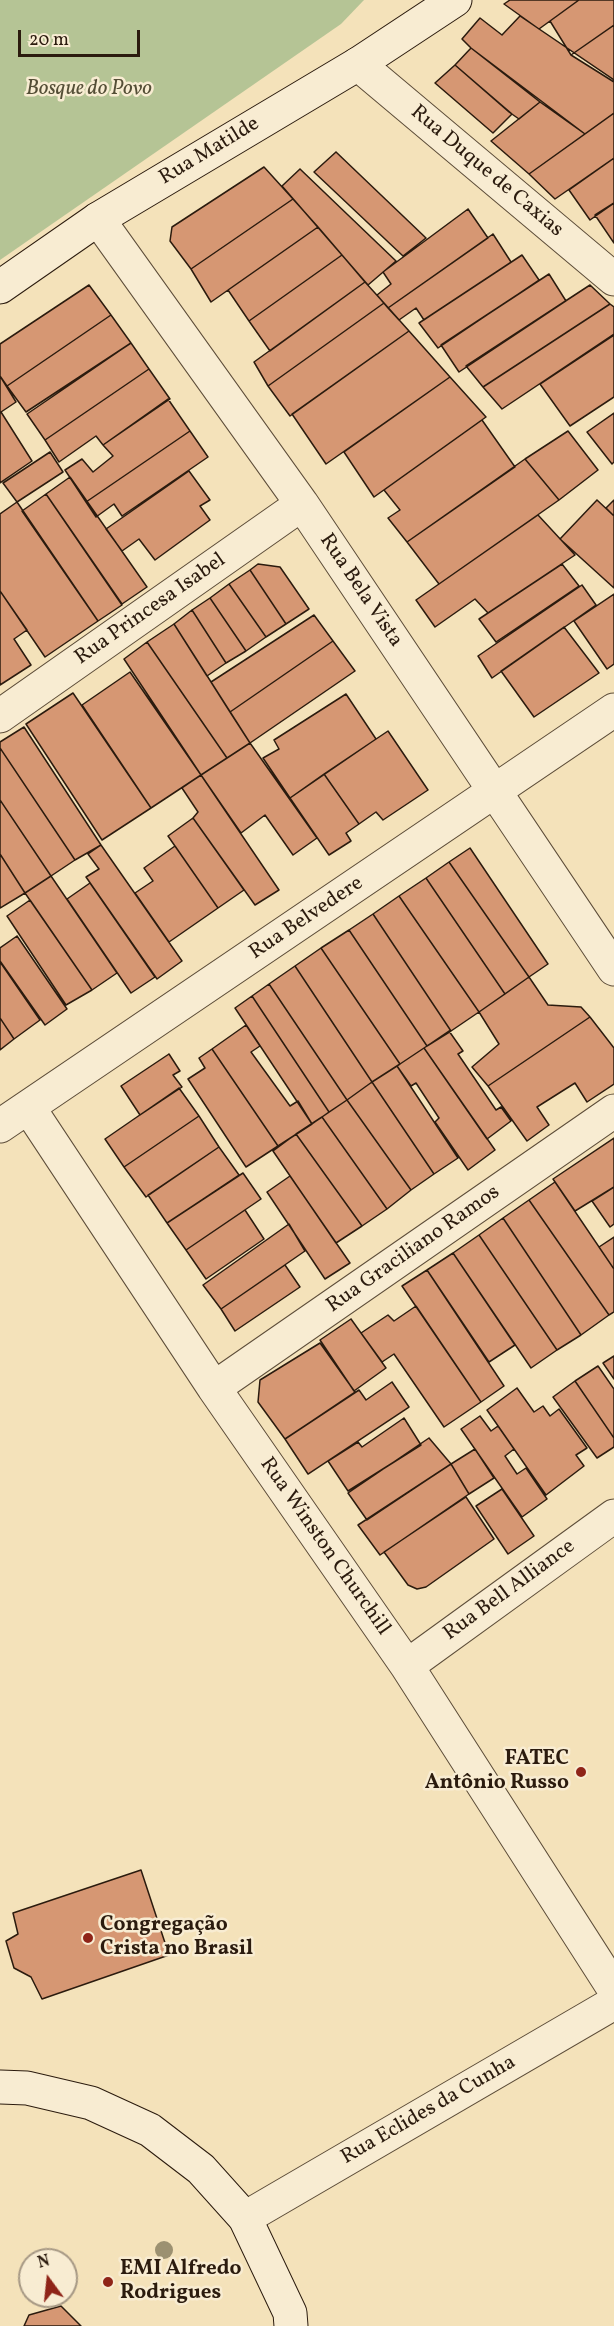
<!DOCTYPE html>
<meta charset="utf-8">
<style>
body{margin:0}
#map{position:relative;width:614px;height:2326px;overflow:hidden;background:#f4e2ba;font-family:Vollkorn,serif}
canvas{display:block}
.north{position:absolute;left:18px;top:2248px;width:60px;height:60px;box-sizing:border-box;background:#f8ecd2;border:2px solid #a69884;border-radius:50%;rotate:345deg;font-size:16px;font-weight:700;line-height:24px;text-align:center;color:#2b1b0e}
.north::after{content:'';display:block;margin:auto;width:21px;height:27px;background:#8f2418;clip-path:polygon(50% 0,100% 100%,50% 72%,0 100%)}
.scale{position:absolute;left:18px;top:30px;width:122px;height:27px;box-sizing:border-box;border:3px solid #2b1b0e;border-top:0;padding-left:8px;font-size:18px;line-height:21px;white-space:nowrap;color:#2b1b0e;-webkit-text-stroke:4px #f8ecd2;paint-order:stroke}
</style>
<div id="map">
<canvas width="614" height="2326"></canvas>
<div class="north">N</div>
<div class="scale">20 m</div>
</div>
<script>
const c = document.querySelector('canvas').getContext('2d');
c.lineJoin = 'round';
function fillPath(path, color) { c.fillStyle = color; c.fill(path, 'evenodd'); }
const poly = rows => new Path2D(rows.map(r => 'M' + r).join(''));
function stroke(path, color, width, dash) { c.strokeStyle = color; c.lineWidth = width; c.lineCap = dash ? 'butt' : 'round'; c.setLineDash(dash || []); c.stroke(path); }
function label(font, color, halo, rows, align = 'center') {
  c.font = font + ' Vollkorn,serif'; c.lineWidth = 5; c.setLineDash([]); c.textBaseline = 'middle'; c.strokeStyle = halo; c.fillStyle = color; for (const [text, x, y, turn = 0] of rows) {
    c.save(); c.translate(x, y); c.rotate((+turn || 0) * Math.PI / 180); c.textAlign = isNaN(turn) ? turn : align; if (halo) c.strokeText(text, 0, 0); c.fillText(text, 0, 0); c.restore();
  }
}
const green = poly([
 [0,0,364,0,341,24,0,260]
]);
const building = poly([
 [510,0,579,0,539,29,504,4,510,0],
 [579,0,614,0,614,25,571,55,550,21,579,0],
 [520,16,614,80,614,113,585,134,471,48,462,39,480,18,502,35,520,16],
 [614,25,614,82,571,55,614,25],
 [471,48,540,102,519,119,509,112,455,65,471,48],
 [455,65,512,114,493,133,435,83,455,65],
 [540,102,585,134,529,174,491,141,540,102],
 [614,113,614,158,555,199,529,174,614,113],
 [336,152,426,238,403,256,314,172,336,152],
 [614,158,614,203,590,220,569,190,614,158],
 [264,167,293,199,191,269,170,241,172,227,264,167],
 [300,169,396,261,368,285,282,186,300,169],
 [293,199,318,227,211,302,191,269,293,199],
 [614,203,614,243,595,215,614,203],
 [468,209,488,238,388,308,377,295,391,284,383,272,468,209],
 [318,227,342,255,249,321,228,290,318,227],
 [493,234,511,262,424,320,416,308,399,320,388,308,493,234],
 [342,255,365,282,270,351,249,321,342,255],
 [522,255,539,280,438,348,419,323,522,255],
 [549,274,566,301,459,372,441,345,549,274],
 [365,282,384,303,268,386,254,362,365,282],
 [89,285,111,315,7,386,0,376,0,344,89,285],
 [590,285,610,304,483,387,466,366,590,285],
 [384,303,409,331,290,416,268,386,384,303],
 [610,304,614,307,614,334,502,409,483,387,610,304],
 [111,315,131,343,26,412,7,386,111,315],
 [409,331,450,377,326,464,292,414,409,331],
 [614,335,614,397,570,426,540,384,614,335],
 [131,343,149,369,45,440,27,414,131,343],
 [149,369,170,399,103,445,96,436,59,462,45,440,149,369],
 [0,376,16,402,1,412,32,461,0,483,0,376],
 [450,377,486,417,374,497,344,452,450,377],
 [168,399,190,431,86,502,65,470,82,459,93,472,113,456,103,445,168,399],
 [614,413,614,462,612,464,587,432,614,413],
 [482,420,515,467,407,542,388,518,400,510,384,490,482,420],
 [190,431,208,457,122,516,114,504,96,517,86,502,190,431],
 [568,431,598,470,559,500,525,459,568,431],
 [50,452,63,472,17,502,3,483,50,452],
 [525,459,559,500,439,584,407,542,525,459],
 [189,471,210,500,200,506,210,520,155,560,139,539,122,551,106,529,189,471],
 [70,477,147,587,122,604,46,494,70,477],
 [46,494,122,605,98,621,22,511,46,494],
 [597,500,614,516,614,588,560,539,597,500],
 [614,500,614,516,606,508,614,500],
 [17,502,98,621,45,657,0,591,0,514,17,502],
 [538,515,575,555,488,613,475,599,435,627,416,600,538,515],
 [258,564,280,567,309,609,286,624,250,570,258,564],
 [562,564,579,586,496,642,479,619,562,564],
 [250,570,286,624,266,637,229,584,250,570],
 [229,584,266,637,246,651,210,598,229,584],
 [582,585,596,605,492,678,478,656,582,585],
 [0,591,27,630,14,639,31,665,0,685,0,591],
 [614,594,614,664,607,669,574,621,614,594],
 [210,598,246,651,226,663,192,610,210,598],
 [192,610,226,663,207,676,174,624,192,610],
 [314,615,333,641,230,712,211,682,314,615],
 [174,624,250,743,227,758,147,642,174,624],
 [564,627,599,673,534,717,501,671,564,627],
 [333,641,355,671,250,743,230,712,333,641],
 [147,642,227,758,201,775,124,659,147,642],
 [130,672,201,775,151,808,82,705,130,672],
 [73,693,151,808,102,840,26,724,73,693],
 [346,694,376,739,290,798,263,758,279,749,274,740,346,694],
 [24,727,101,845,75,860,0,748,0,742,24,727],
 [388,731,428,790,383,820,376,812,359,824,324,774,388,731],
 [250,743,317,838,293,855,265,815,241,833,201,775,250,743],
 [0,748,75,860,51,876,0,800,0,748],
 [324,774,359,824,346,833,351,841,329,855,290,798,324,774],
 [201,775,279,890,255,905,193,818,198,812,182,788,201,775],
 [0,800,51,876,25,893,0,854,0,800],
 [193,818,244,890,218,908,168,836,193,818],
 [101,845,182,961,157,979,86,877,99,869,88,854,101,845],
 [175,846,218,908,169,942,135,893,153,881,144,868,175,846],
 [470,848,548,964,529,977,449,862,470,848],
 [0,854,25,893,0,908,0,854],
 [449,862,529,977,505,994,426,878,449,862],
 [51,876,117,973,92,990,25,893,51,876],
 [426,878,505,994,479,1012,399,896,426,878],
 [90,883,155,977,131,993,67,899,90,883],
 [399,896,479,1012,451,1031,373,914,399,896],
 [30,900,92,990,66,1005,7,916,30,900],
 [373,914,451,1031,427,1046,349,930,373,914],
 [349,930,427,1046,400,1064,321,948,349,930],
 [17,936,67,1009,45,1025,0,961,0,948,17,936],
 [321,948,400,1064,372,1082,295,966,321,948],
 [0,962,40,1020,14,1039,0,1018,0,962],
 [295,966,372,1082,347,1100,269,984,295,966],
 [529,977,548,1005,581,1007,590,1017,488,1086,472,1067,499,1044,479,1012,529,977],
 [269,984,347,1100,329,1112,252,996,269,984],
 [252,996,329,1112,312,1124,235,1008,252,996],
 [590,1017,614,1048,614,1084,587,1102,575,1083,537,1107,549,1125,527,1141,488,1086,590,1017],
 [0,1018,14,1039,0,1050,0,1018],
 [246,1025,260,1046,251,1052,290,1106,298,1101,312,1124,278,1146,212,1049,246,1025],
 [449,1031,463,1051,458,1054,496,1110,501,1107,511,1121,487,1139,424,1048,449,1031],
 [424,1048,495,1150,468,1170,435,1122,439,1118,416,1083,411,1086,397,1066,424,1048],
 [212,1049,278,1146,246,1167,188,1079,205,1068,199,1058,212,1049],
 [169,1054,180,1071,173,1075,182,1087,140,1115,121,1086,169,1054],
 [397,1066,458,1158,434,1174,372,1082,397,1066],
 [372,1082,434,1174,411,1190,347,1100,372,1082],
 [179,1088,199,1116,124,1167,105,1139,179,1088],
 [347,1100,411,1190,387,1209,322,1117,347,1100],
 [199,1116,219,1147,146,1197,124,1167,199,1116],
 [322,1117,387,1209,362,1226,296,1134,322,1117],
 [296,1134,362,1226,336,1243,273,1151,296,1134],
 [614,1138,614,1187,575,1211,553,1179,614,1138],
 [219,1147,239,1175,167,1223,148,1195,219,1147],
 [243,1173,261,1199,186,1250,167,1223,243,1173],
 [290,1176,350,1263,325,1279,267,1192,290,1176],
 [555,1182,614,1269,614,1312,609,1315,529,1200,555,1182],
 [614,1187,614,1224,610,1227,592,1201,614,1187],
 [529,1200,609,1315,581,1335,503,1218,529,1200],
 [245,1210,264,1239,206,1279,186,1250,245,1210],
 [503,1218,581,1335,557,1350,479,1235,503,1218],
 [289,1224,305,1251,221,1309,203,1285,289,1224],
 [479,1235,557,1350,531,1368,453,1253,479,1235],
 [614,1237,614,1269,599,1247,614,1237],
 [453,1253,515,1345,489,1362,427,1270,453,1253],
 [285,1265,300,1287,235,1331,221,1309,285,1265],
 [427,1270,504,1386,481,1402,402,1286,427,1270],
 [416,1306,481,1402,444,1427,394,1354,382,1362,361,1333,388,1315,394,1321,416,1306],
 [351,1319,386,1368,354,1391,320,1340,351,1319],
 [320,1343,355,1392,285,1439,258,1402,260,1380,320,1343],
 [614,1356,614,1379,603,1363,614,1356],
 [598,1366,614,1389,614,1438,575,1381,598,1366],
 [575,1381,614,1438,614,1447,597,1458,553,1397,575,1381],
 [392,1382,409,1407,308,1474,285,1439,359,1390,366,1400,392,1382],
 [517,1388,534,1412,543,1406,550,1416,559,1409,587,1448,576,1455,584,1466,546,1495,487,1410,517,1388],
 [480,1416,491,1431,498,1426,514,1449,505,1456,517,1474,526,1468,547,1499,522,1517,461,1429,480,1416],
 [404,1418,421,1445,348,1491,328,1461,358,1442,362,1447,404,1418],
 [429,1438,451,1464,367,1520,348,1493,429,1438],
 [475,1449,494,1478,469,1494,451,1464,475,1449],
 [451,1464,469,1494,380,1555,358,1525,451,1464],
 [502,1489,534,1536,508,1554,476,1506,502,1489],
 [466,1497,494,1539,426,1587,417,1589,408,1585,384,1552,466,1497],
 [141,1870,169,1955,42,1999,31,1977,14,1968,6,1941,18,1934,13,1913,141,1870],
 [61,2306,81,2326,24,2326,29,2315,61,2306]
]);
const street = poly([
 [358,64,614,279],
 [98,219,302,504,614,969],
 [0,716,302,504],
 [29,1108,214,1388,407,1666,614,1989],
 [0,1126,614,710],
 [214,1388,614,1111],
 [407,1666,614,1516],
 [245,2218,614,2003]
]);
const secondary = poly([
 [0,287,98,219,358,64,455,0],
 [0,2087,27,2088,91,2103,150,2130,201,2169,245,2218,290,2313,291,2326]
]);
const trees = [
 [164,2250]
];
const markers = [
 [581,1772,6,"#8f2418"],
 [88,1938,6,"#8f2418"],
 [108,2282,6,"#8f2418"]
];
const parkNames = [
 ["Bosque do Povo",89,90]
];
const streetNames = [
 ["Rua Matilde",210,152,-31],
 ["Rua Duque de Caxias",486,172,40],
 ["Rua Bela Vista",360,591,56],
 ["Rua Princesa Isabel",151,610,-35],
 ["Rua Belvedere",307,919,-34],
 ["Rua Graciliano Ramos",414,1250,-35],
 ["Rua Winston Churchill",324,1547,55],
 ["Rua Bell Alliance",510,1591,-36],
 ["Rua Eclides da Cunha",429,2111,-30]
];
const poiNames = [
 ["FATEC",569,1760,"right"],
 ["Antônio Russo",569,1784,"right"],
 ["Congregação",100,1926],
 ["Crista no Brasil",100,1950],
 ["EMI Alfredo",120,2270],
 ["Rodrigues",120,2294]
];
fillPath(green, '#b5c495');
fillPath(building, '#d69773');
stroke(building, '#2b1b0e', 1.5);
stroke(street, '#5d4d39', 35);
stroke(secondary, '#2b1b0e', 35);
stroke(street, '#f8ecd2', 33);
stroke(secondary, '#f8ecd2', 33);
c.fillStyle = '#9c9171';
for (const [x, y] of trees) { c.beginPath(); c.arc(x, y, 9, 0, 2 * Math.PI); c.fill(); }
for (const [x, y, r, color] of markers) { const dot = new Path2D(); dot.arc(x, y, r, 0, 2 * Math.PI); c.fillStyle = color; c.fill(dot); stroke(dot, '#f8ecd2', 2); }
label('italic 21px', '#544e36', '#f8ecd2', parkNames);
label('21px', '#2b1b0e', '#f8ecd2', streetNames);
label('bold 21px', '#2b1b0e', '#f8ecd2', poiNames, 'left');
</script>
